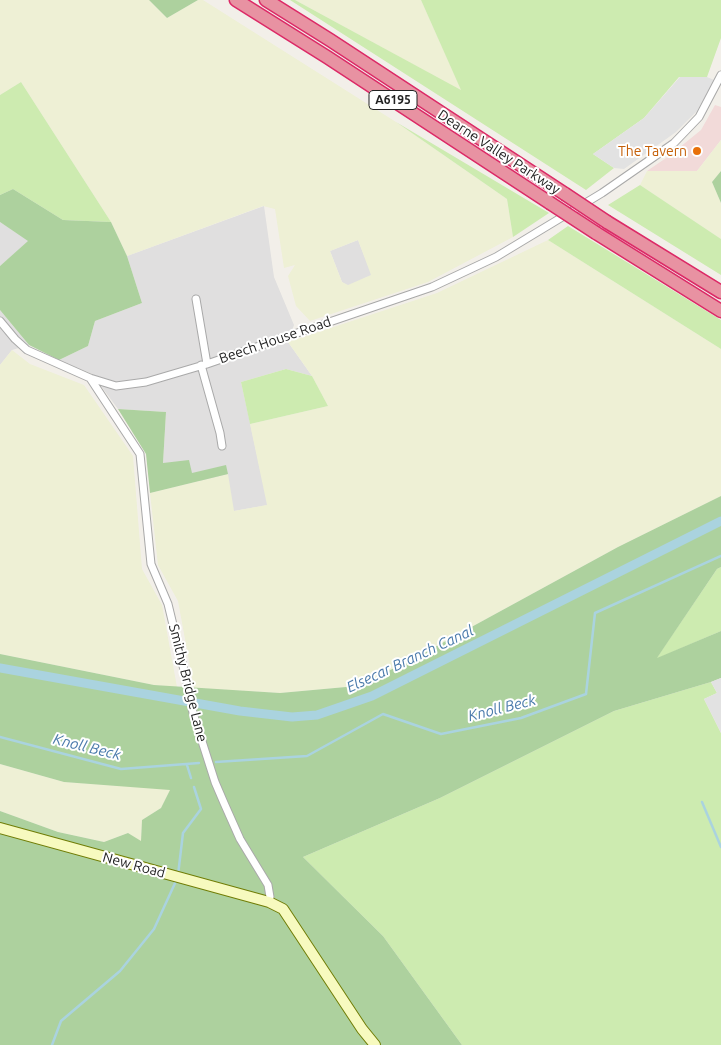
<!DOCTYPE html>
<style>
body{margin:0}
canvas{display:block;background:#f2efe9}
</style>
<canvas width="721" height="1045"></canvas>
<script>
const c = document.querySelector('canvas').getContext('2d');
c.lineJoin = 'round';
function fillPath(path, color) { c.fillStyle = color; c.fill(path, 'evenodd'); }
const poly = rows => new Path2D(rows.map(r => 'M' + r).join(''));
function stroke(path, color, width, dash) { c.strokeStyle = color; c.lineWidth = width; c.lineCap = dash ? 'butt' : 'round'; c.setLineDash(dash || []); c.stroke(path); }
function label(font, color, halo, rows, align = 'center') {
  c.font = font + ' Ubuntu,sans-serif'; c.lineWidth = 4; c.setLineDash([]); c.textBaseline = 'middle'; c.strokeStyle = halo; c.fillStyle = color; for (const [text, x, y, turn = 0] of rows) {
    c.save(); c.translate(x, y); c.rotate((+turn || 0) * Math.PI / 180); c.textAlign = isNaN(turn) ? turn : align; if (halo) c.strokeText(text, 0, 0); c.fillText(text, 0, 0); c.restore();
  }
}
const residential = poly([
 [264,206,274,277,294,325,288,342,312,376,286,369,241,382,268,505,234,511,192,473,163,463,166,412,118,409,92,374,59,360,88,346,95,321,142,303,127,256],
 [0,222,29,241,0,266],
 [358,240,372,275,348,286,342,282,330,251],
 [0,310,29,345,12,350,0,365]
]);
const commercial = poly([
 [715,105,721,107,721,140,697,171,647,171,669,156,701,130]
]);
const farmland = poly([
 [0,0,149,0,167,18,198,0,203,0,396,122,507,199,513,237,428,282,310,321,296,306,288,276,295,265,284,268,275,209,263,206,127,256,111,222,21,82,0,95],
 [358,240,371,275,348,285,342,282,330,251],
 [295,0,421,0,462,91],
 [721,140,721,171,712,182,721,203,721,239,640,185,647,171,697,171],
 [548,240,721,349,721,496,618,547,411,660,357,686,280,693,194,688,178,601,158,565,150,493,228,474,234,511,267,505,250,424,328,406,312,376,288,342,437,293],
 [12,350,30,364,84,385,133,456,142,569,162,605,177,687,154,685,0,654,0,365],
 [0,764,64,782,171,789,161,808,142,820,141,842,128,833,104,842,58,832,0,811]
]);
const grass = poly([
 [290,0,295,0,461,90,421,0,721,0,721,38,707,77,679,77,644,118,593,154,614,168,586,190],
 [21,82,111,222,63,220,13,189,0,195,0,95],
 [396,122,549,213,513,237,507,199],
 [640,185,721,239,721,275,608,205],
 [568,226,721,320,721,349,548,240],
 [286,369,312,376,328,406,250,424,241,382],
 [721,567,721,631,656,659,717,569],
 [711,682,717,693,704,699,721,733,721,1045,462,1045,383,936,303,857,440,798,614,711]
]);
const forest = poly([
 [149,0,198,0,167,18],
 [721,171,721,203,712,182],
 [13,189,63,220,111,222,127,256,142,303,95,321,88,346,59,360,29,345,0,310,0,266,28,241,0,222,0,195],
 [118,409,166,412,163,463,189,460,192,473,226,465,228,474,150,493,146,454],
 [721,496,721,567,717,569,657,658,721,631,721,678,711,682,614,711,440,798,303,857,383,936,462,1045,0,1045,0,811,58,832,104,842,128,833,141,841,142,820,161,808,170,790,64,782,0,764,0,654,154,685,280,693,357,686,411,660,618,547]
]);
const parking = poly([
 [680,77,707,77,714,80,697,111,676,132,624,169,614,168,593,154,644,118],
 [721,678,721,733,704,699,717,693,711,682]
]);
const stream = poly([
 [0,737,121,769,199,763],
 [216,762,307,756,383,714,441,734,521,718,586,694,595,613,721,556],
 [187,765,191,778],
 [702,802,721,847],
 [178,875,183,833,201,809,194,787],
 [52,1045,61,1021,120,971,154,929,176,881]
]);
const canal = poly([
 [0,668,240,711,292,717,317,715,372,696,721,521]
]);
const street = poly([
 [196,299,207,364],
 [0,321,15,339,27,350,90,378,116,386,146,382,207,364,265,344,432,287,496,257,602,193,674,143,699,117,721,75],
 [201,365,220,433,222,446],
 [90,378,140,454,151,564,168,604,190,695,193,713,215,782,224,803,240,839,268,885,270,897,269,902]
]);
const secondary = poly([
 [0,828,269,902,283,909,362,1029,375,1045]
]);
const highway = poly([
 [236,0,327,57,550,203],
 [266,0,330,40,565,194],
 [607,222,721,292],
 [596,233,721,311]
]);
const highwayBridge = poly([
 [565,194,607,222],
 [550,203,596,233]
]);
const markers = [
 [697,151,5,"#e8710a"]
];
const shields = [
 [393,100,48]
];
const shieldNames = [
 ["A6195",393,100]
];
const foodNames = [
 ["The Tavern",687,151]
];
const streetNames = [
 ["Dearne Valley Parkway",499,152,33],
 ["Beech House Road",275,340,-19],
 ["Smithy Bridge Lane",188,683,76],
 ["New Road",134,865,15]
];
const waterNames = [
 ["Elsecar Branch Canal",410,659,-25],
 ["Knoll Beck",502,708,-14],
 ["Knoll Beck",87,747,14]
];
fillPath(residential, '#e0dfdf');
fillPath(commercial, '#f2dad9');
fillPath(farmland, '#eef0d5');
fillPath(grass, '#cdebb0');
fillPath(forest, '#add19e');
fillPath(parking, '#e2e2e2');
stroke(stream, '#aad3df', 2.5);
stroke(canal, '#aad3df', 9);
stroke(street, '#a9a9a9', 9);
stroke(secondary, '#707d05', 12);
stroke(highway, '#dc2a67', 15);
stroke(street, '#fff', 7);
stroke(secondary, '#f7fabf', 10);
stroke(highway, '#e892a2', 12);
stroke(highwayBridge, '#dc2a67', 15, []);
stroke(highwayBridge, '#e892a2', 12);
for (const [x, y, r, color] of markers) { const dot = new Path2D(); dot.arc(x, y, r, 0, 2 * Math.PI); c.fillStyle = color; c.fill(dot); stroke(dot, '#fff', 2); }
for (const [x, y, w] of shields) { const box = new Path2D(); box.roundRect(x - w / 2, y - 9.5, w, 19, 4); c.fillStyle = '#fff'; c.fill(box); stroke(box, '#222', 1); }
label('bold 12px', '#222', null, shieldNames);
label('14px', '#c56008', '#fff', foodNames, 'right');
label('14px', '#222', '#fff', streetNames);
label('italic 15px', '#4a7aab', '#fff', waterNames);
</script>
